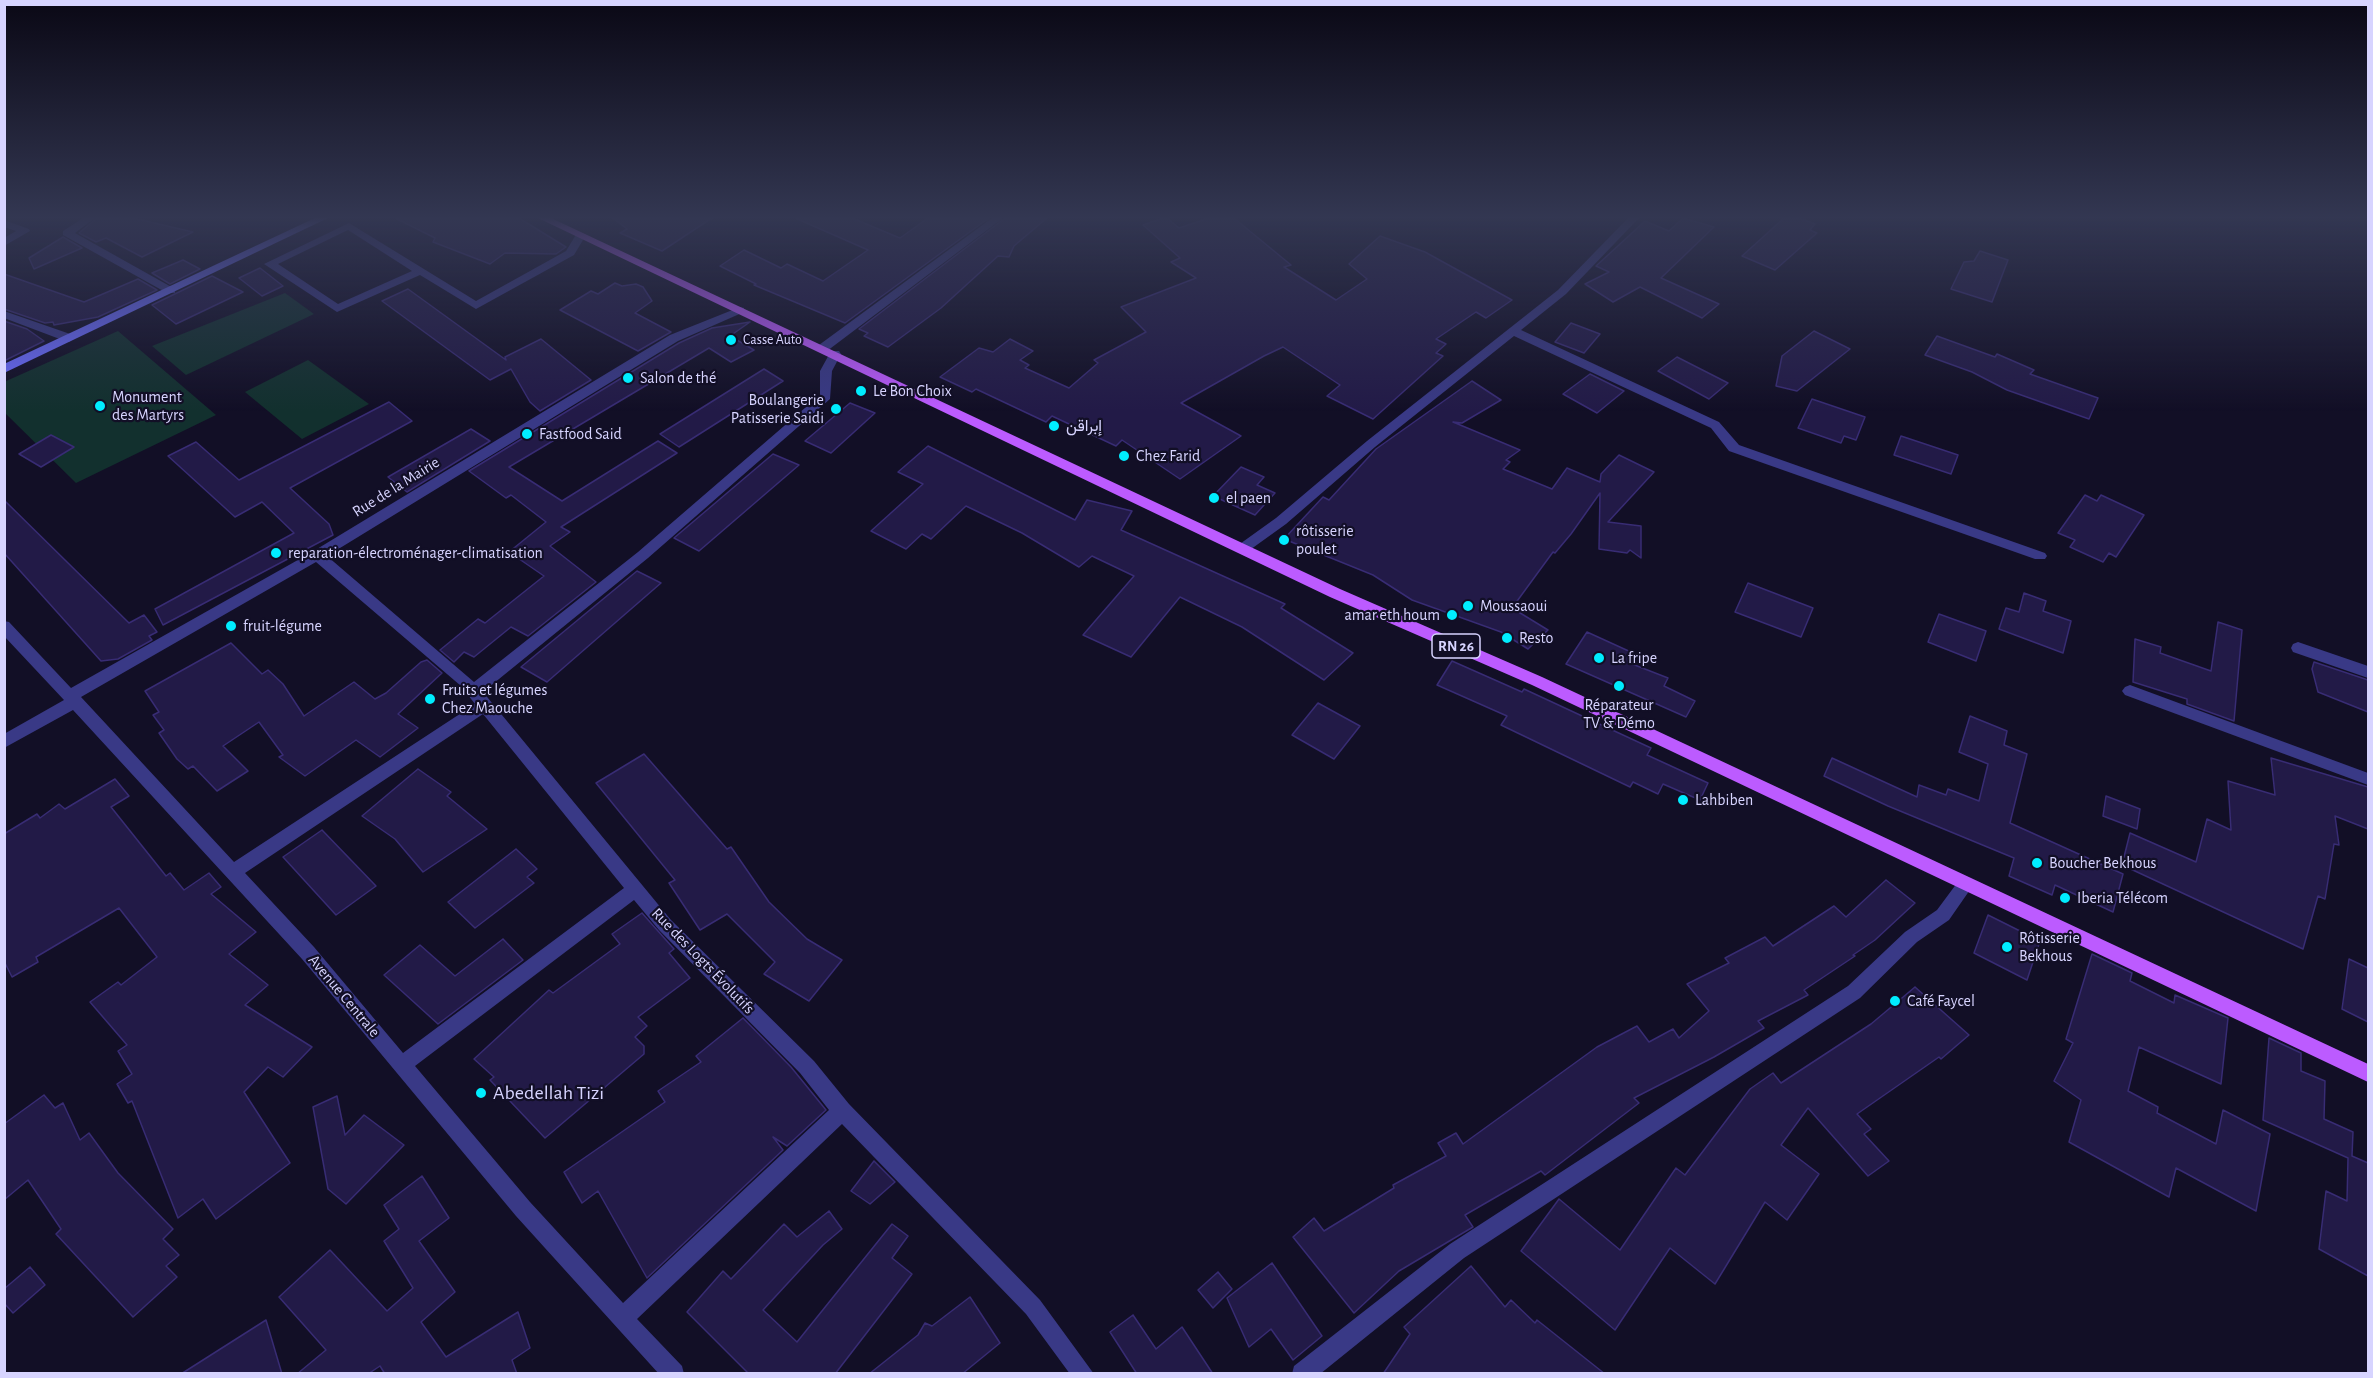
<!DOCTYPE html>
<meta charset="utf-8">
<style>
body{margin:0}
#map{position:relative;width:2373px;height:1378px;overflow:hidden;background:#120f26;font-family:"Alegreya Sans",sans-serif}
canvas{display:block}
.frame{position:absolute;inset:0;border:6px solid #d7d4ff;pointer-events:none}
</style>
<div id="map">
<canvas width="2373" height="1378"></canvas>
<div class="frame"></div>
</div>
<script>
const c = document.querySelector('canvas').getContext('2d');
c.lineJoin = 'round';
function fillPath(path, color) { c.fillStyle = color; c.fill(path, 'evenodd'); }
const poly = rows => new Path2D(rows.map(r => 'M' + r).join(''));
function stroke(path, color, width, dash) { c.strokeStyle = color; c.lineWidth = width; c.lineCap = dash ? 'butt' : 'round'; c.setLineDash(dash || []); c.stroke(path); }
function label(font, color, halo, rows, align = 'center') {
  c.font = font + ' "Alegreya Sans",Vazirmatn,sans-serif'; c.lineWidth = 4.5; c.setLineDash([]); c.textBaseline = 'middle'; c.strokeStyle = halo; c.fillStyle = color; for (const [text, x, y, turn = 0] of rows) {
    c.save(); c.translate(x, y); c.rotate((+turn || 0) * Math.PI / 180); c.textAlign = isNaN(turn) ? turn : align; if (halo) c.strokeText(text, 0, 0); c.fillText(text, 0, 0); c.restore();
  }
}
const green = poly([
 [285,293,314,314,186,375,152,346],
 [118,331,216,415,76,483,5,413,4,382],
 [308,360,369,404,302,439,245,392]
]);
const building = poly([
 [97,218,133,218,193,232,142,257,106,238,96,242,79,233,97,218],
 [395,218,519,218,566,247,556,254,505,253,490,264,433,242,435,238,395,218],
 [613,218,712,218,662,251,620,233,627,229,613,218],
 [795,218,852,218,900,238,928,218,989,218,845,323,754,285,756,284,720,266,744,250,781,268,787,264,823,281,868,250,795,218],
 [1005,218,1047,218,1014,246,1009,257,998,256,941,308,888,347,864,336,868,333,859,329,1005,218],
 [1163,218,1167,218,1179,228,1209,218,1234,218,1291,265,1284,267,1336,300,1367,279,1349,264,1380,236,1425,252,1512,300,1486,318,1476,312,1436,339,1446,344,1436,353,1443,356,1373,419,1327,396,1340,385,1283,347,1264,356,1181,403,1241,436,1180,479,1122,440,1116,446,1052,416,1046,422,976,389,972,392,940,377,979,348,993,352,1010,339,1033,351,1020,360,1029,365,1025,368,1069,388,1098,363,1094,360,1146,332,1121,307,1196,278,1171,262,1180,258,1143,225,1163,218],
 [1683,218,1714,227,1661,278,1719,304,1702,318,1640,287,1613,302,1585,284,1609,272,1596,266,1645,221,1669,231,1683,218],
 [1784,218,1799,218,1815,224,1810,230,1817,233,1775,270,1742,256,1784,218],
 [63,237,82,248,34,269,29,258,63,237],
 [1980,251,2008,260,1992,302,1951,289,1964,262,1974,261,1980,251],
 [183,260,200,269,170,284,152,273,183,260],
 [260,268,283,286,262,296,239,278,260,268],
 [4,274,84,302,138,279,157,290,98,317,54,325,53,322,45,323,4,309,4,274],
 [212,276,243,292,176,324,152,305,212,276],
 [615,283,622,286,636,284,643,287,652,301,635,313,671,332,638,351,560,310,591,291,598,294,615,283],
 [408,289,506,360,505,357,541,339,591,380,540,411,530,402,511,369,490,380,382,301,408,289],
 [4,321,27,329,44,341,4,361,4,321],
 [750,322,730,336,754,350,731,362,709,348,509,467,562,501,658,441,677,453,561,527,570,532,550,546,596,582,528,636,511,627,474,657,464,652,454,662,440,650,478,619,485,623,544,576,509,552,546,522,511,495,506,498,469,471,679,343,712,328,750,322],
 [1571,323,1600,334,1584,353,1555,342,1571,323],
 [1814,331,1850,349,1797,391,1776,386,1782,356,1814,331],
 [1937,336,1995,357,1997,354,2034,370,2030,374,2098,398,2089,419,2007,390,1972,372,1925,355,1937,336],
 [1677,357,1728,383,1709,399,1658,371,1677,357],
 [764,369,783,381,679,447,660,434,764,369],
 [1590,374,1624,391,1597,413,1563,394,1590,374],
 [1472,381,1501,400,1462,423,1453,422,1520,450,1506,460,1510,462,1503,469,1552,489,1567,468,1600,482,1601,474,1619,455,1654,472,1608,522,1641,526,1641,558,1630,550,1627,553,1599,549,1600,493,1571,534,1555,553,1553,552,1512,608,1548,630,1528,649,1501,632,1412,600,1373,575,1284,539,1323,497,1329,500,1376,449,1472,381],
 [1812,399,1865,417,1856,440,1844,436,1841,443,1798,428,1812,399],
 [389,402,412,421,290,488,329,524,333,535,163,625,155,609,294,533,262,502,235,517,168,456,196,442,239,480,389,402],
 [850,403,875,413,831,453,805,441,850,403],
 [471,429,490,441,407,492,388,477,471,429],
 [51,435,74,447,41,467,19,454,51,435],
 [1901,436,1958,455,1951,474,1894,455,1901,436],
 [928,446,1075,520,1087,500,1132,511,1121,530,1285,604,1281,608,1353,653,1324,680,1242,627,1180,597,1131,657,1083,635,1134,576,1092,556,1079,567,1022,533,966,506,931,539,922,534,906,549,871,531,923,484,898,472,928,446],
 [773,454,799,465,699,551,674,538,773,454],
 [1241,467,1264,477,1257,485,1275,493,1255,515,1213,496,1241,467],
 [2085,495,2097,501,2101,495,2144,515,2116,557,2109,553,2103,562,2070,547,2075,540,2058,533,2085,495],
 [4,500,129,623,144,615,157,632,149,636,152,640,118,659,101,661,4,553,4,500],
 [637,571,661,583,547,682,521,667,637,571],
 [1748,583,1813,608,1801,637,1735,612,1748,583],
 [2024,593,2046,601,2043,611,2071,621,2063,653,1999,629,2006,608,2019,612,2024,593],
 [1939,614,1986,631,1976,661,1928,642,1939,614],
 [2218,622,2242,630,2234,721,2187,704,2187,699,2133,682,2135,639,2161,647,2160,653,2211,671,2218,622],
 [1587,632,1633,653,1627,662,1668,678,1664,686,1695,701,1686,717,1566,664,1587,632],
 [231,643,262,674,268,670,283,684,304,716,354,682,375,699,386,693,421,662,427,660,442,673,398,714,418,728,380,757,356,740,305,776,279,757,283,755,259,722,223,746,248,771,217,791,193,766,188,769,177,759,159,733,164,730,153,715,159,712,145,691,231,643],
 [1452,661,1522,692,1524,689,1651,748,1647,755,1708,783,1700,800,1663,784,1658,794,1633,782,1630,787,1501,725,1507,716,1437,685,1452,661],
 [2314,662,2368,680,2368,712,2318,692,2312,669,2314,662],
 [1318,703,1360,726,1334,759,1292,735,1318,703],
 [1970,716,2007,731,2004,745,2027,754,2010,823,2123,874,2113,912,2055,885,2052,895,2009,876,2014,858,1888,806,1824,776,1832,758,1917,797,1919,785,1946,795,1948,789,1979,801,1988,764,1959,752,1970,716],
 [644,754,727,849,731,847,769,902,807,939,842,960,809,1001,764,974,775,962,727,914,700,930,669,883,675,880,596,783,644,754],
 [2271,758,2368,787,2368,829,2335,816,2339,845,2334,844,2325,899,2318,896,2303,949,2122,865,2130,833,2196,862,2207,819,2231,830,2228,781,2275,795,2271,758],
 [418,769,451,792,447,796,487,829,423,872,395,839,362,816,418,769],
 [115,779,129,796,111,807,166,876,170,873,184,890,209,873,221,887,211,894,256,932,229,954,268,985,245,1005,312,1047,283,1077,268,1067,244,1092,290,1163,216,1219,203,1199,178,1218,132,1101,128,1103,117,1084,132,1074,118,1051,127,1045,90,1002,118,982,121,985,157,957,119,908,36,957,38,962,12,977,4,961,4,834,37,814,40,818,59,804,65,809,115,779],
 [2106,796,2140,809,2137,829,2103,816,2106,796],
 [322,830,376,886,336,915,283,857,322,830],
 [516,849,537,869,527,877,534,883,475,928,448,902,516,849],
 [1886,880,1915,903,1875,940,1853,955,1855,956,1804,990,1808,995,1758,1021,1764,1028,1714,1057,1634,1098,1639,1103,1545,1175,1541,1171,1465,1215,1473,1227,1399,1271,1354,1313,1293,1237,1314,1218,1324,1231,1394,1188,1393,1185,1446,1156,1438,1143,1456,1133,1463,1144,1597,1047,1637,1026,1649,1042,1673,1029,1679,1038,1709,1011,1687,984,1729,963,1725,958,1765,937,1773,946,1834,906,1846,917,1886,880],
 [642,913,674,949,669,953,690,978,638,1017,647,1026,635,1037,644,1046,644,1054,545,1138,490,1080,494,1077,474,1059,549,990,553,993,620,944,612,934,642,913],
 [1988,915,2040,941,2027,980,1974,953,1988,915],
 [503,939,523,960,438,1024,384,975,420,945,455,976,503,939],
 [2092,954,2132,973,2130,981,2174,1003,2175,995,2228,1018,2221,1084,2139,1047,2128,1091,2158,1107,2157,1113,2216,1144,2223,1110,2270,1134,2256,1211,2176,1168,2169,1197,2069,1142,2081,1100,2054,1081,2073,1043,2066,1039,2092,954],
 [2349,959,2368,968,2368,1022,2342,1009,2349,959],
 [1915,987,1969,1035,1941,1059,1939,1057,1857,1114,1871,1129,1864,1134,1889,1161,1868,1176,1808,1108,1781,1145,1819,1174,1787,1220,1765,1202,1715,1284,1670,1248,1615,1330,1521,1251,1559,1199,1620,1250,1676,1168,1685,1175,1750,1089,1773,1073,1781,1083,1871,1024,1915,987],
 [743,1018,791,1067,826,1110,787,1146,773,1137,783,1150,647,1278,598,1191,582,1203,564,1172,665,1102,658,1091,701,1062,696,1056,743,1018],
 [2269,1038,2301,1053,2301,1071,2325,1081,2324,1119,2353,1132,2352,1156,2368,1163,2368,1276,2319,1249,2326,1191,2347,1201,2348,1158,2263,1120,2269,1038],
 [44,1095,55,1108,63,1103,80,1140,89,1133,118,1173,173,1229,163,1239,179,1255,166,1266,177,1277,133,1317,56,1234,61,1229,28,1180,4,1200,4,1124,44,1095],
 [337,1096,345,1135,364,1115,404,1145,346,1204,328,1189,313,1107,337,1096],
 [874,1161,895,1182,870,1204,851,1191,874,1161],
 [422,1176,449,1218,419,1241,455,1292,421,1322,446,1357,518,1312,530,1348,512,1360,517,1374,385,1374,380,1366,368,1374,297,1374,326,1350,279,1297,330,1250,387,1311,413,1288,384,1241,399,1229,384,1205,422,1176],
 [829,1211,842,1229,823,1245,763,1310,797,1342,892,1224,908,1236,892,1258,912,1274,835,1374,749,1374,687,1312,723,1271,731,1279,784,1224,797,1237,829,1211],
 [1272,1263,1322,1336,1293,1360,1271,1329,1249,1347,1227,1298,1272,1263],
 [1471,1266,1505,1307,1511,1300,1535,1323,1537,1320,1605,1374,1383,1374,1410,1334,1404,1327,1471,1266],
 [30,1267,45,1285,13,1313,4,1303,4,1289,30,1267],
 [1218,1272,1232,1289,1213,1308,1198,1290,1218,1272],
 [970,1297,1000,1343,962,1374,869,1374,918,1335,925,1323,932,1326,970,1297],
 [1133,1315,1156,1349,1182,1327,1213,1374,1137,1374,1110,1332,1133,1315],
 [266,1320,282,1374,181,1374,266,1320]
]);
const minor = poly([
 [83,218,95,218,75,233,175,289,175,293,167,293,63,235,63,231,83,218],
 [992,218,1003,218,827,351,819,351,819,345,992,218],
 [1628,218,1639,218,1566,294,1521,330,1719,422,1739,445,2045,553,2047,556,2045,559,2035,559,1729,451,1711,428,1514,336,1375,447,1286,524,1247,552,1237,552,1235,549,1237,546,1276,518,1367,441,1558,290,1628,218],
 [4,220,29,229,30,231,4,246,4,238,16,231,4,227,4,220],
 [349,223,476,301,566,251,577,233,586,235,574,255,476,309,420,275,337,312,264,264,349,223],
 [348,230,412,271,338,304,278,264,348,230],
 [740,307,744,308,744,312,678,341,327,556,474,682,638,552,820,395,820,371,831,351,839,351,841,354,832,371,830,399,648,558,483,692,671,920,814,1061,849,1104,1040,1300,1094,1374,1070,1374,1026,1314,842,1124,637,1319,682,1366,684,1374,659,1374,516,1216,302,959,73,710,4,748,4,734,64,700,4,636,4,621,9,622,71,688,312,552,670,335,740,307],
 [316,562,461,686,475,704,234,862,81,697,316,562],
 [483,714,624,888,403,1053,314,947,245,873,483,714],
 [634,900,659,930,800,1073,829,1110,623,1303,530,1202,415,1066,634,900],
 [4,311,73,335,75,338,69,342,65,341,4,318,4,311],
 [2298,642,2368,666,2368,678,2293,652,2291,648,2293,644,2298,642],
 [2130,685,2368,773,2368,785,2125,695,2122,691,2125,687,2130,685],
 [1966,877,1972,879,1974,884,1949,920,1917,942,1860,998,1464,1258,1320,1374,1292,1374,1294,1366,1450,1244,1848,986,1905,932,1937,910,1960,879,1966,877]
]);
const secondary = poly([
 [315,218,328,218,4,373,4,364,315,218]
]);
const primary = poly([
 [538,218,551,218,1340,589,1542,677,2368,1064,2368,1082,1532,685,1330,597,538,218]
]);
const markers = [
 [731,340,6,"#00edff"],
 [628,378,6,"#00edff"],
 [861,391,6,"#00edff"],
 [100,406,6,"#00edff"],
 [836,409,6,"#00edff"],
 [1054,426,6,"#00edff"],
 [527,434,6,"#00edff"],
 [1124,456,6,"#00edff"],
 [1214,498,6,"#00edff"],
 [1284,540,6,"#00edff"],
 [276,553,6,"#00edff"],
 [1468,606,6,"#00edff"],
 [1452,615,6,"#00edff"],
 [231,626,6,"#00edff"],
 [1507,638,6,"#00edff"],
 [1599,658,6,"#00edff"],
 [1619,686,6,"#00edff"],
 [430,699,6,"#00edff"],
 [1683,800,6,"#00edff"],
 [2037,863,6,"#00edff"],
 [2065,898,6,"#00edff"],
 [2007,947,6,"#00edff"],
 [1895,1001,6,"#00edff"],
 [481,1093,6,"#00edff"]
];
const farPoinames = [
 ["Casse Auto",743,340]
];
const shields = [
 [1456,646,48]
];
const shieldNames = [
 ["RN 26",1456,646]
];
const poiNames = [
 ["Salon de thé",640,378],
 ["Le Bon Choix",873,391],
 ["Monument",112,397],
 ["des Martyrs",112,415],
 ["Boulangerie",824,400,"right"],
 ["Patisserie Saidi",824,418,"right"],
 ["إبراقن",1066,426],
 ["Fastfood Said",539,434],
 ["Chez Farid",1136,456],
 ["el paen",1226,498],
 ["rôtisserie",1296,531],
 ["poulet",1296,549],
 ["reparation-électroménager-climatisation",288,553],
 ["Moussaoui",1480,606],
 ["amar eth houm",1440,615,"right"],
 ["fruit-légume",243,626],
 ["Resto",1519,638],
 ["La fripe",1611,658],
 ["Fruits et légumes",442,690],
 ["Chez Maouche",442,708],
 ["Réparateur",1619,705,"center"],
 ["TV & Démo",1619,723,"center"],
 ["Lahbiben",1695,800],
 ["Boucher Bekhous",2049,863],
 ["Iberia Télécom",2077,898],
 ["Rôtisserie",2019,938],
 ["Bekhous",2019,956],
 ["Café Faycel",1907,1001]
];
const streetNames = [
 ["Rue de la Mairie",396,487,-32],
 ["Rue des Logts Évolutifs",703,961,46],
 ["Avenue Centrale",344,996,50]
];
const nearPoinames = [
 ["Abedellah Tizi",493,1093]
];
fillPath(green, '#12302e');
fillPath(building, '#221a47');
stroke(building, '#382c74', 1.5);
fillPath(minor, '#393986');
fillPath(secondary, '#6b6cff');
fillPath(primary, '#bc5bff');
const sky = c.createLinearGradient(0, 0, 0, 411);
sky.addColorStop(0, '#0a0815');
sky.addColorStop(0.53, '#333752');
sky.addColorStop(1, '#33375200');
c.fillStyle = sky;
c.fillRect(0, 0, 2373, 411);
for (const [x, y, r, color] of markers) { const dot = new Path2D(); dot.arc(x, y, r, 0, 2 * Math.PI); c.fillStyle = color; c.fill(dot); stroke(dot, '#120f26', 2); }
label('14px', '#d7d4ff', '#120f26', farPoinames, 'left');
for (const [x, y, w] of shields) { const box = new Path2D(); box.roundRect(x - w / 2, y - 12, w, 24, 4.5); c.fillStyle = '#120f26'; c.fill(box); stroke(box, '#d7d4ff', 1.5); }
label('bold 15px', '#d7d4ff', null, shieldNames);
label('16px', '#d7d4ff', '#120f26', poiNames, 'left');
label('16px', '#d7d4ff', '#120f26', streetNames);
label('20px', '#d7d4ff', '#120f26', nearPoinames, 'left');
</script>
